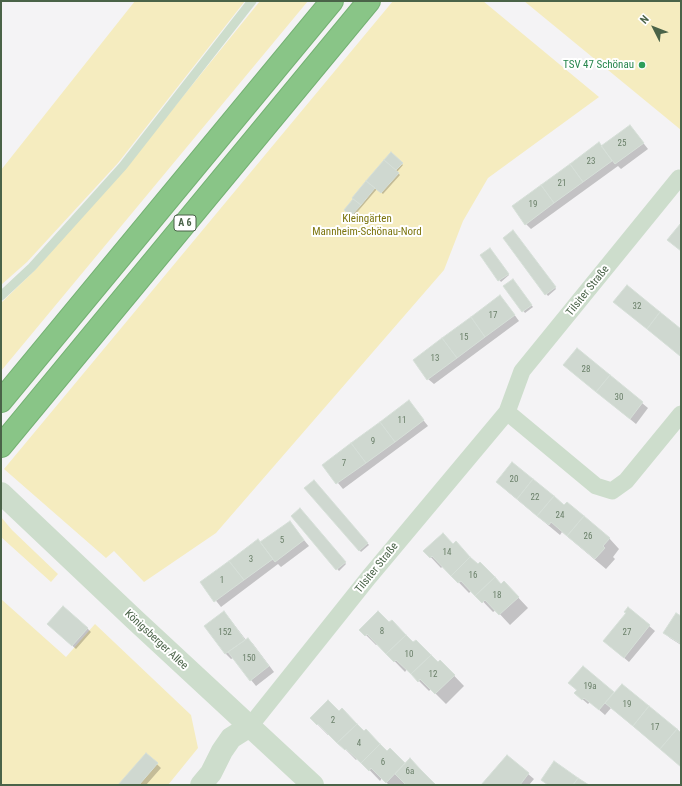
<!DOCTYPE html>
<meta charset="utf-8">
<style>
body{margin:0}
#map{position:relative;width:682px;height:786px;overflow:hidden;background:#f4f3f5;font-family:"Roboto Condensed",sans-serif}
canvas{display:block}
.frame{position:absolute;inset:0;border:2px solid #4a6348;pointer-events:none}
.north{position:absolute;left:634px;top:8px;width:40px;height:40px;-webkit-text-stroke:3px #fff;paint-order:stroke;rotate:312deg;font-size:11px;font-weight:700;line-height:16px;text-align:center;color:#4a6348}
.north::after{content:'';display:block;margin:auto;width:14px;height:18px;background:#4a6348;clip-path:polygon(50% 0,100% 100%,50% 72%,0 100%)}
</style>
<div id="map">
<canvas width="682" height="786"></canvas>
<div class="frame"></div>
<div class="north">N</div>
</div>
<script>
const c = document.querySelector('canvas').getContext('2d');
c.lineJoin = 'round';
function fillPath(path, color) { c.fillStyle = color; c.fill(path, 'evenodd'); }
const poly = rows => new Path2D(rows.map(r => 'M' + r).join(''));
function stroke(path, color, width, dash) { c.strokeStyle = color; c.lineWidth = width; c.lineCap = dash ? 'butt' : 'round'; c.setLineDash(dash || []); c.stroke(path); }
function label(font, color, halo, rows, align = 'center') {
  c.font = font + ' "Roboto Condensed",sans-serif'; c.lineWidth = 4; c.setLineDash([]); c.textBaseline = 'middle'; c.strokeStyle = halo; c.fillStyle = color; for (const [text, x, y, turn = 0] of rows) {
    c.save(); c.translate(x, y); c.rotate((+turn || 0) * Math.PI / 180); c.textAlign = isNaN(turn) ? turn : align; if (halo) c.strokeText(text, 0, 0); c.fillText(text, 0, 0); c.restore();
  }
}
const green = poly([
 [135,1,245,1,118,163,27,262,1,285,1,170],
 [260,1,308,1,1,371,1,303,35,270,125,168],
 [393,1,483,1,599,97,488,178,463,221,444,270,216,533,144,582,114,551,106,558,4,469],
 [524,1,681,1,681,130],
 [1,517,12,530,58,574,51,582,1,537],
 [1,599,66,657,95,624,191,715,198,748,168,785,1,785]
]);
const shadow = poly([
 [630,126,648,149,621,169,618,166,531,229,526,224,602,147],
 [391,154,403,165,397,172,400,175,383,194,377,189,353,217,345,210,355,199,353,198],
 [514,233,556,289,548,296,504,238],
 [491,250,509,275,501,282,481,255],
 [514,282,533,307,525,313,505,286],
 [627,287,681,330,681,356,620,307],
 [505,302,519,321,434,384,428,379],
 [577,349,648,408,636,424,570,370],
 [409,402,428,426,343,489,323,465],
 [314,481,369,545,361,552,306,488],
 [497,482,609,538,619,549,613,557,615,559,606,569,562,532,560,535,508,492],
 [300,510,346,564,339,571,292,517],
 [289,522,309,546,281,567,278,564,221,607,201,582,261,543],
 [453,545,466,553,478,565,502,585,514,593,528,608,510,625,496,610,493,612,472,590,469,593,443,566,441,568,425,551],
 [628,608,655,631,629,662,610,646,627,613],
 [681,617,681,645,670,638,664,632],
 [229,618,246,640,248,639,253,644,274,672,256,686,233,658,231,659,226,654,205,626],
 [52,628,87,628,91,632,76,649],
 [361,630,414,644,438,663,440,661,464,686,446,704,431,689,429,691,407,669,405,672,378,644,376,645],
 [583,667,614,694,681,734,681,766,611,708,605,715,590,702,588,704,581,698,577,691,570,683],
 [339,712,387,752,390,750,405,765,435,785,407,785,406,783,404,785,389,785,382,778,380,781,358,758,356,760,329,733,328,735,311,718],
 [146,754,161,768,146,785,120,785],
 [507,756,534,779,529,785,483,785]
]);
const building = poly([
 [630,125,644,143,615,164,601,146,630,125],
 [599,142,612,161,583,182,570,164,599,142],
 [391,152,403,163,396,170,384,160,391,152],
 [384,160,399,173,381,193,366,181,384,160],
 [570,164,583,182,554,203,541,185,570,164],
 [366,181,375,188,361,205,352,198,366,181],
 [541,185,554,203,525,225,512,206,541,185],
 [353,199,361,205,351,216,344,210,353,199],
 [681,223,681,251,667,240,681,223],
 [513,230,556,287,545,295,503,238,513,230],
 [490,248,509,274,498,281,480,255,490,248],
 [513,279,532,305,522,312,503,286,513,279],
 [627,285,660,312,647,329,613,302,627,285],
 [500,295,515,315,485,337,471,317,500,295],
 [660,312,681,329,680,356,647,329,660,312],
 [471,317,485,337,457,358,442,338,471,317],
 [442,338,457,358,427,380,413,360,442,338],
 [577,348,610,375,596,392,563,365,577,348],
 [610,375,643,402,630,419,596,392,610,375],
 [409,400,424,420,395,442,380,422,409,400],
 [380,422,395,442,366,463,351,443,380,422],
 [351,443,366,463,336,484,322,465,351,443],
 [512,462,533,479,517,499,496,482,512,462],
 [533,479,554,496,537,516,517,499,533,479],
 [314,480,368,543,359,551,304,488,314,480],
 [554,496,564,505,567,502,584,516,567,536,551,522,549,525,537,516,554,496],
 [300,508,346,562,336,570,291,516,300,508],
 [584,516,610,538,603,546,605,548,595,559,567,536,584,516],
 [290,521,304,540,275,562,260,542,290,521],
 [443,533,453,544,456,541,470,557,451,576,432,556,430,558,423,551,443,533],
 [258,539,273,559,244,580,229,561,258,539],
 [470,557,478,564,480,562,495,577,475,596,461,581,458,583,451,576,470,557],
 [229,561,244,580,214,602,200,582,229,561],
 [495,577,501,584,504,581,519,597,499,615,485,600,482,603,475,596,495,577],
 [63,606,88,628,72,646,47,624,63,606],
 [628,607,650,625,624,658,603,641,626,613,624,612,628,607],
 [224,611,245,640,225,654,204,626,224,611],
 [378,611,389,622,392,620,406,635,386,654,367,634,365,636,359,630,378,611],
 [676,613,681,616,681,644,663,633,676,613],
 [406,635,413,642,416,640,431,655,411,674,396,660,394,662,386,654,406,635],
 [248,638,269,666,250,681,228,652,248,638],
 [431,655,438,662,440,660,455,675,435,694,420,679,418,682,411,674,431,655],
 [583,666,614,692,599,710,584,698,582,700,574,693,577,690,568,683,583,666],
 [622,684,649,706,633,726,605,703,622,684],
 [328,700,339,711,342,708,357,724,337,743,318,724,317,725,310,718,328,700],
 [649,706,677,729,660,749,633,726,649,706],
 [357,724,364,731,366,729,380,744,361,763,346,749,345,750,337,743,357,724],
 [677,729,681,733,681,767,660,749,677,729],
 [380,744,387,751,390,748,405,763,386,783,371,768,369,771,361,763,380,744],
 [146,753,158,763,139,785,118,785,146,753],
 [507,755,529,773,520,785,481,785,507,755],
 [410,758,421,770,436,785,406,785,395,774,410,758],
 [554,761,578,778,573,785,548,785,541,780,554,761],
 [578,778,589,785,573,785,578,778]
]);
const service = poly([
 [1,296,32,267,123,166,252,1]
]);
const minor = poly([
 [507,412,522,371,679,178,681,180],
 [250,726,369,577,507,412,596,486,612,491,626,481,681,414]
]);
const tertiary = poly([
 [1,493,134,619,313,785],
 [201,785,211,773,222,751,231,738,250,726]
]);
const motorway = poly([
 [1,401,332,1],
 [1,446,369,1]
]);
const markers = [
 [642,65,4,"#2e9e5b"]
];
const numberNames = [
 ["25",622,144],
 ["23",591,162],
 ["21",562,184],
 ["19",533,205],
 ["32",637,307],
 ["17",493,316],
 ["15",464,338],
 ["13",435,359],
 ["28",586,370],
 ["30",619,398],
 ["11",402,421],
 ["9",373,442],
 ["7",344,464],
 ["20",514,480],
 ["22",535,498],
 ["24",560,516],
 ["26",588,537],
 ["5",282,541],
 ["14",447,553],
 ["3",251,560],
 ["16",473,576],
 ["1",222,581],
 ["18",497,596],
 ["8",382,632],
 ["152",225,633],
 ["27",627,633],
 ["10",409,655],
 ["150",249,659],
 ["12",433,675],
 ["19a",590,687],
 ["19",627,705],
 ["2",333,721],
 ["17",655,728],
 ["4",359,744],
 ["6",383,763],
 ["6a",410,772]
];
const shields = [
 [185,223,22]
];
const shieldNames = [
 ["A 6",185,223]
];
const leisureNames = [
 ["TSV 47 Schönau",634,65]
];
const parkNames = [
 ["Kleingärten",367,219],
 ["Mannheim-Schönau-Nord",367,232]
];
const streetNames = [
 ["Tilsiter Straße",588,291,-51],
 ["Tilsiter Straße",377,568,-51],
 ["Königsberger Allee",156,640,43]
];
fillPath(green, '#f5ecbf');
fillPath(shadow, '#0003');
fillPath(building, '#cfd8d0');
stroke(building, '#d6dfd8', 1);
stroke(motorway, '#74b172', 24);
stroke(service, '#cdddcc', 9);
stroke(minor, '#cdddcc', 17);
stroke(tertiary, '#cdddcc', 22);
stroke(motorway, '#89c587', 22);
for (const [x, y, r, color] of markers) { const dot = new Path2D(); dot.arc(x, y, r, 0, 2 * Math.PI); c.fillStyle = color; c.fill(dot); stroke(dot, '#fff', 1.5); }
label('9px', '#6b806a', null, numberNames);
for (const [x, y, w] of shields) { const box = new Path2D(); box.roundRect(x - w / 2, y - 8, w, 16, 3); c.fillStyle = '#fff'; c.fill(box); stroke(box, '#4a6348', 1); }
label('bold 10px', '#4a6348', null, shieldNames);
label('11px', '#27864d', '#fff', leisureNames, 'right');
label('11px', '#7c750e', '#fff', parkNames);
label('11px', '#4a6348', '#fff', streetNames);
</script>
